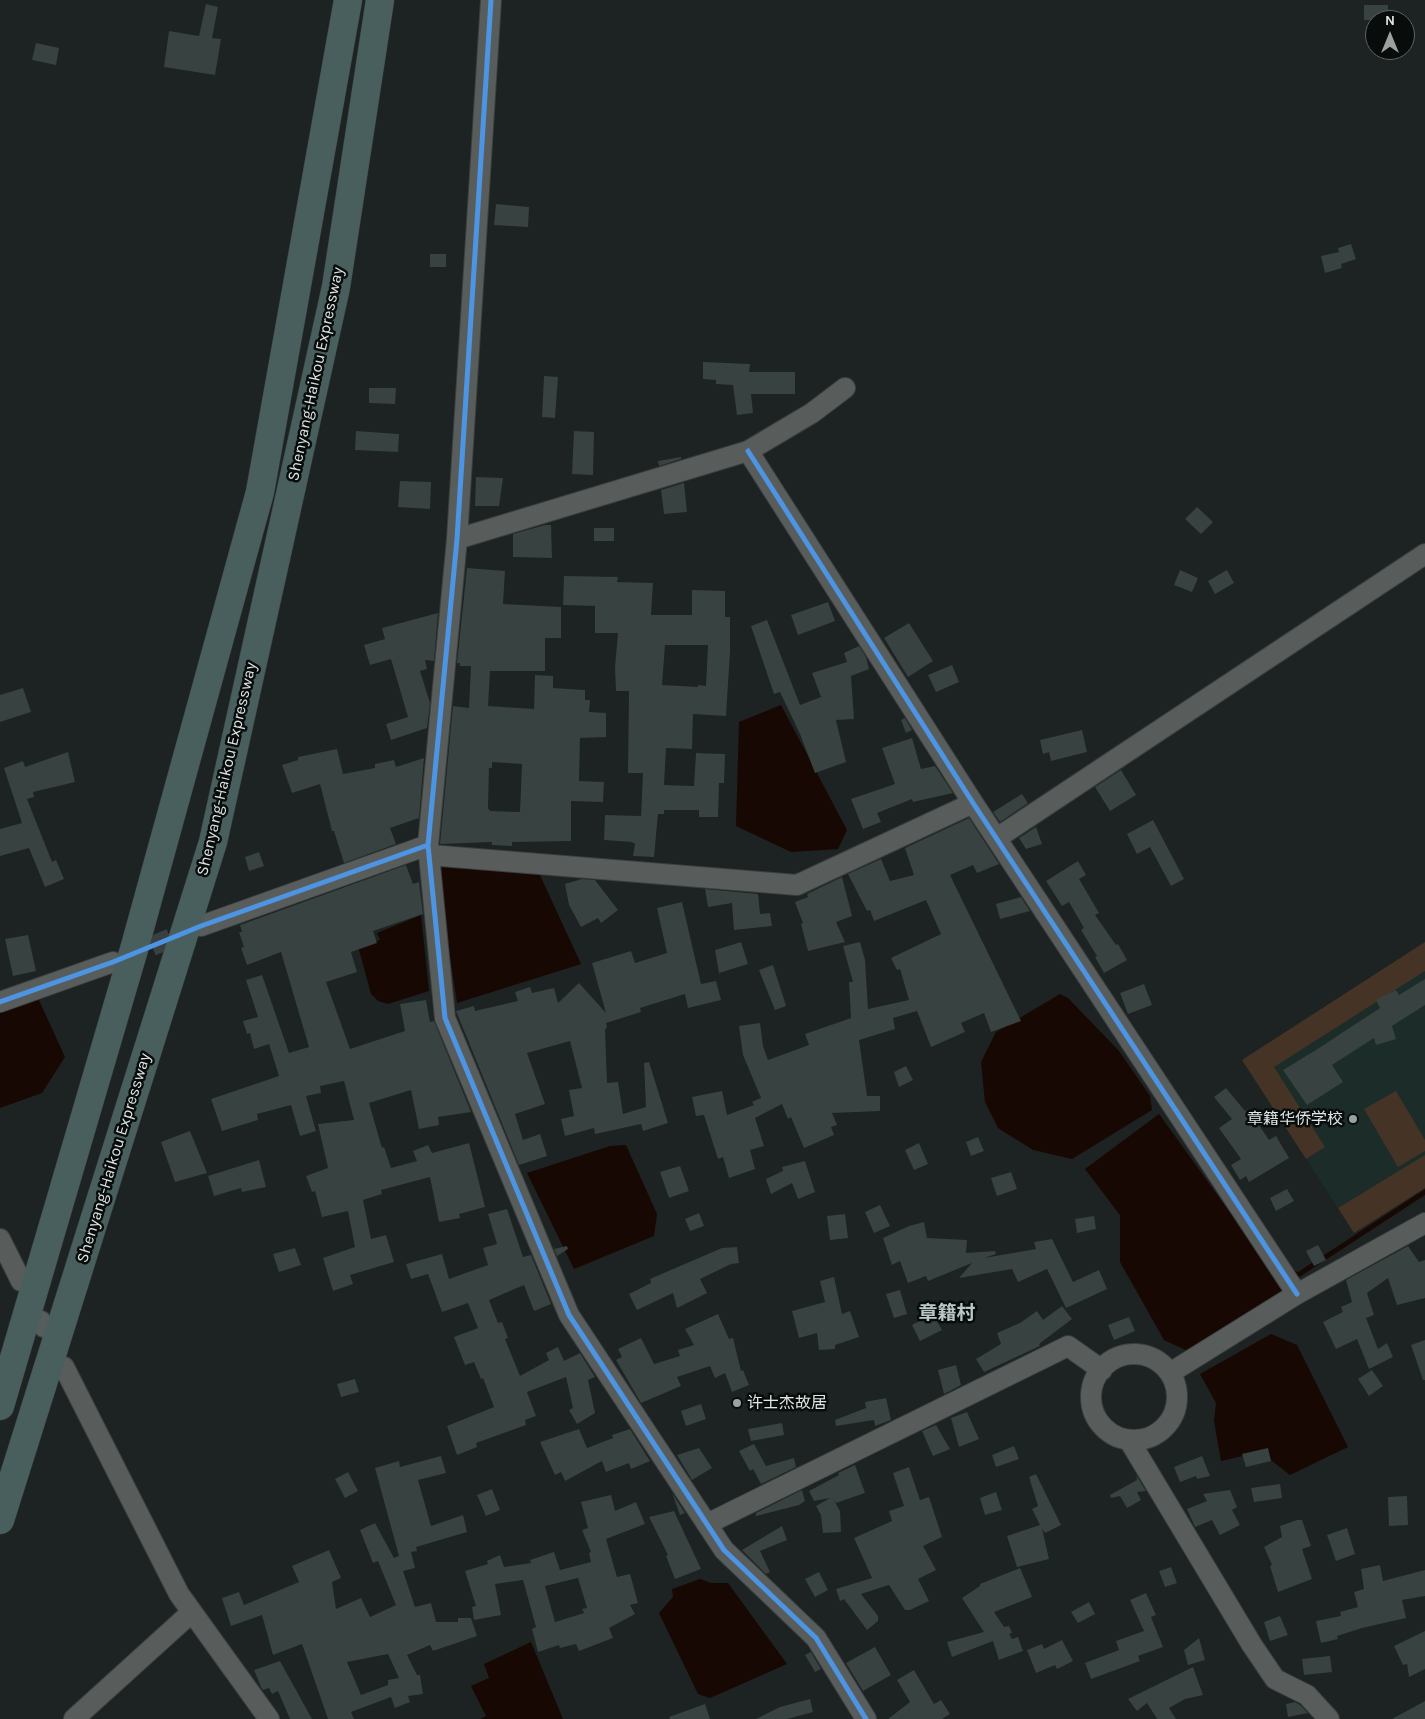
<!DOCTYPE html>
<meta charset="utf-8">
<style>
body{margin:0}
#map{position:relative;width:1425px;height:1719px;overflow:hidden;background:#1d2222;font-family:Karla,sans-serif}
canvas{display:block}
.north{position:absolute;left:1365px;top:10px;width:50px;height:50px;box-sizing:border-box;background:#080d0c;border:1px solid #5e6463;border-radius:50%;rotate:0deg;font-size:14px;font-weight:700;line-height:20px;text-align:center;color:#dfe6e5}
.north::after{content:'';display:block;margin:auto;width:18px;height:22px;background:#9ba1a1;clip-path:polygon(50% 0,100% 100%,50% 72%,0 100%)}
</style>
<div id="map">
<canvas width="1425" height="1719"></canvas>
<div class="north">N</div>
</div>
<script>
const c = document.querySelector('canvas').getContext('2d');
c.lineJoin = 'round';
function fillPath(path, color) { c.fillStyle = color; c.fill(path, 'evenodd'); }
const poly = rows => new Path2D(rows.map(r => 'M' + r).join(''));
function stroke(path, color, width, dash) { c.strokeStyle = color; c.lineWidth = width; c.lineCap = dash ? 'butt' : 'round'; c.setLineDash(dash || []); c.stroke(path); }
function label(font, color, halo, rows, align = 'center') {
  c.font = font + ' Karla,"Noto Sans SC",sans-serif'; c.lineWidth = 5; c.setLineDash([]); c.textBaseline = 'middle'; c.strokeStyle = halo; c.fillStyle = color; for (const [text, x, y, turn = 0] of rows) {
    c.save(); c.translate(x, y); c.rotate((+turn || 0) * Math.PI / 180); c.textAlign = isNaN(turn) ? turn : align; if (halo) c.strokeText(text, 0, 0); c.fillText(text, 0, 0); c.restore();
  }
}
const built = poly([
 [1425,942,1425,1188,1354,1233,1242,1060]
]);
const green = poly([
 [1425,942,1425,971,1274,1067,1325,1147,1306,1159,1242,1060],
 [1396,1091,1425,1140,1425,1151,1398,1167,1364,1109],
 [1425,1155,1425,1188,1354,1233,1338,1208]
]);
const water = poly([
 [781,705,847,830,838,849,791,852,736,826,739,722],
 [441,867,471,867,539,873,581,964,457,1003,438,877],
 [421,915,429,991,388,1004,378,1001,371,994,358,946,380,940,377,933],
 [1060,994,1068,998,1119,1051,1150,1096,1152,1110,1072,1159,1033,1150,998,1128,985,1102,981,1062,996,1032],
 [38,998,65,1057,42,1093,0,1108,0,1013],
 [1159,1114,1288,1293,1190,1352,1164,1340,1120,1262,1120,1215,1085,1169],
 [626,1145,657,1214,654,1236,574,1269,527,1173,610,1146],
 [1271,1334,1297,1345,1348,1447,1290,1475,1267,1457,1243,1456,1221,1461,1214,1421,1216,1403,1200,1374],
 [700,1579,711,1583,728,1583,787,1664,710,1698,698,1694,659,1613,673,1597,672,1589],
 [531,1642,563,1719,480,1719,486,1716,471,1686,489,1678,484,1664]
]);
const stream = poly([
 [1292,1272,1298,1275,1425,1192]
]);
const building = poly([
 [206,4,218,7,212,38,221,39,215,75,164,67,169,31,199,36],
 [1364,5,1388,5,1388,20,1364,20],
 [36,43,59,48,56,65,32,60],
 [496,204,529,207,528,227,494,225],
 [1351,244,1356,259,1341,264,1342,268,1325,273,1321,256,1339,252,1338,248],
 [430,254,446,254,446,267,430,267],
 [703,362,750,364,749,372,795,372,795,394,751,394,753,413,737,415,733,385,716,384,716,380,703,379],
 [544,376,558,377,555,418,542,417],
 [369,388,396,388,395,404,369,403],
 [356,431,399,434,398,452,355,450],
 [574,431,594,432,593,475,572,474],
 [681,457,681,459,659,466,658,461],
 [476,477,503,478,499,506,475,506],
 [400,481,431,482,430,509,398,507],
 [684,483,687,512,664,514,661,490],
 [1197,507,1213,522,1201,534,1185,519],
 [545,525,551,525,552,558,513,557,513,534],
 [594,528,614,528,614,541,594,541],
 [467,568,505,571,503,604,561,607,561,638,545,638,545,671,490,671,488,706,534,709,535,675,553,676,553,688,585,690,585,700,590,700,589,712,606,713,606,737,580,738,579,781,604,782,603,802,571,801,571,841,512,842,512,846,492,845,492,842,440,844,453,706,469,708,471,666,460,666,460,663,457,663],
 [492,762,522,764,520,812,490,811,488,808,489,768,492,768],
 [1180,570,1198,578,1192,592,1174,585],
 [1227,570,1234,583,1215,594,1208,581],
 [564,576,618,577,617,582,653,583,651,615,692,615,692,590,725,591,725,617,730,617,730,652,726,716,693,714,692,749,666,748,664,785,694,786,696,753,725,754,724,783,719,783,718,817,699,817,699,810,664,810,664,814,658,814,654,857,633,856,635,844,632,842,604,840,605,815,641,816,643,773,628,773,629,691,616,691,615,667,618,633,595,633,595,606,563,605],
 [665,645,708,645,706,686,698,685,698,687,662,685],
 [828,602,835,621,798,635,791,615],
 [438,613,434,661,425,660,427,669,420,671,430,703,427,728,391,740,386,724,408,717,391,659,370,665,364,645,385,639,382,628],
 [767,620,800,705,821,697,812,673,847,662,844,653,859,646,866,657,869,669,851,676,854,719,836,720,846,762,815,773,800,734,780,692,774,694,751,626],
 [909,623,933,661,908,677,884,638],
 [952,665,959,682,936,692,928,675],
 [23,688,31,712,0,722,0,695],
 [905,718,912,730,906,733,901,720],
 [1082,730,1087,752,1051,761,1049,752,1043,754,1040,740],
 [912,738,921,769,935,766,953,793,913,802,912,799,877,813,881,822,863,829,851,799,895,784,882,748],
 [337,749,343,774,375,768,375,764,394,760,396,767,424,758,419,818,390,828,396,844,344,863,334,831,332,831,320,784,292,793,282,765,298,760,298,757],
 [68,752,75,782,33,792,34,797,27,799,52,862,56,860,64,879,45,887,29,848,0,856,0,829,22,823,4,768,23,761,25,767],
 [1121,770,1136,795,1110,811,1095,787],
 [1022,794,1028,803,1000,822,993,812],
 [969,818,999,864,977,873,973,865,950,875,1021,1021,991,1032,984,1013,961,1023,965,1032,931,1047,917,1011,893,1018,895,1029,859,1040,867,1096,880,1096,880,1111,832,1113,837,1125,831,1127,834,1135,804,1148,791,1117,788,1119,782,1104,755,1118,764,1146,750,1150,755,1169,729,1178,723,1157,718,1159,704,1115,696,1116,692,1097,722,1091,727,1115,754,1105,752,1102,761,1098,743,1055,739,1026,760,1023,763,1046,768,1060,809,1045,805,1034,851,1018,849,982,853,982,843,946,860,942,865,960,868,1009,909,1000,900,969,897,970,891,958,941,934,926,900,874,921,870,910,867,911,848,874,881,859,890,881,914,875,905,848],
 [1153,820,1184,879,1171,886,1150,847,1137,854,1127,834],
 [1036,827,1042,844,1026,849,1019,838],
 [259,852,264,866,249,871,245,857],
 [1078,861,1086,875,1079,879,1099,913,1095,915,1116,945,1118,944,1127,960,1104,973,1095,957,1097,956,1081,930,1084,928,1069,902,1062,906,1046,881],
 [406,865,413,884,419,882,423,914,373,931,377,943,351,952,357,972,326,982,350,1049,405,1031,400,1004,426,1000,430,1022,434,1021,471,1112,438,1117,439,1125,419,1129,411,1090,369,1103,382,1148,384,1147,391,1168,417,1161,413,1151,428,1145,432,1153,469,1143,485,1207,459,1214,460,1218,439,1222,430,1177,381,1190,382,1194,363,1200,371,1239,386,1235,394,1262,350,1275,353,1284,333,1291,323,1258,355,1247,348,1211,322,1217,315,1191,312,1192,306,1176,328,1168,318,1124,354,1120,344,1081,320,1086,321,1093,306,1096,316,1131,300,1136,291,1105,257,1114,258,1120,222,1131,211,1099,279,1076,269,1044,254,1049,250,1033,247,1034,243,1021,258,1017,246,980,262,975,289,1053,309,1047,281,952,247,965,241,948,244,947,239,932,242,932,240,925],
 [842,877,852,916,836,922,845,942,808,951,801,924,803,923,795,902,808,897,807,894],
 [582,879,595,880,618,910,601,923,598,918,581,927,569,905,565,884],
 [705,889,758,894,760,914,770,913,772,926,734,930,732,903,708,907],
 [1021,897,1030,911,1000,919,996,904],
 [682,902,701,984,716,981,721,1000,688,1008,685,994,640,1008,641,1012,606,1023,607,1028,605,1029,607,1083,618,1082,623,1114,646,1107,644,1063,649,1062,668,1123,643,1131,641,1124,595,1134,594,1128,565,1136,561,1119,574,1116,569,1090,582,1088,570,1041,527,1053,545,1104,515,1114,523,1140,540,1134,547,1156,519,1165,456,1011,474,1006,475,1011,518,1001,515,992,530,987,532,993,554,988,558,1003,579,983,606,1013,592,963,631,951,635,963,667,953,657,908],
 [28,935,36,971,13,976,5,939],
 [741,942,748,964,719,973,715,950],
 [773,965,786,1006,775,1010,759,970],
 [1425,979,1425,1005,1392,1026,1396,1039,1376,1045,1374,1038,1332,1065,1343,1082,1307,1105,1283,1070,1316,1050,1380,1008,1376,1000,1396,990,1399,995],
 [1144,984,1152,1005,1128,1014,1120,993],
 [906,1066,913,1080,899,1087,894,1072],
 [1226,1088,1245,1111,1248,1109,1269,1140,1276,1136,1289,1158,1249,1182,1246,1176,1240,1180,1231,1165,1241,1159,1219,1128,1232,1119,1214,1097],
 [190,1131,207,1173,175,1182,161,1142],
 [978,1137,984,1151,971,1156,966,1142],
 [919,1143,928,1164,914,1170,905,1150],
 [259,1160,266,1187,242,1192,241,1188,214,1196,208,1176],
 [805,1161,815,1192,798,1199,792,1183,771,1194,766,1179,783,1171,782,1167],
 [680,1166,689,1191,669,1198,660,1172],
 [1011,1172,1017,1189,997,1196,991,1178],
 [1287,1189,1294,1201,1276,1211,1270,1198],
 [880,1205,890,1226,874,1233,865,1212],
 [507,1209,523,1257,531,1255,551,1304,534,1311,524,1285,489,1300,498,1323,502,1322,508,1338,505,1339,520,1376,549,1360,546,1353,558,1347,564,1361,580,1353,595,1377,588,1380,595,1413,577,1424,569,1410,573,1408,566,1377,527,1392,536,1416,525,1420,526,1425,476,1443,477,1447,457,1455,447,1426,494,1407,483,1378,481,1379,474,1362,465,1365,454,1337,478,1328,468,1303,442,1312,428,1274,411,1279,406,1264,442,1254,449,1279,488,1265,483,1248,497,1244,488,1214],
 [699,1213,704,1226,690,1231,685,1219],
 [845,1214,848,1238,830,1240,827,1216],
 [1094,1216,1096,1229,1077,1233,1075,1219],
 [924,1222,927,1238,967,1240,966,1253,995,1251,996,1254,984,1258,1036,1249,1034,1242,1052,1239,1073,1282,1099,1270,1107,1289,1066,1308,1047,1269,1018,1282,1012,1269,959,1278,972,1263,928,1281,926,1276,908,1283,900,1261,892,1265,883,1238,909,1226],
 [1318,1245,1326,1260,1314,1266,1306,1251],
 [567,1246,568,1249,557,1256,554,1249],
 [1408,1246,1419,1262,1425,1260,1425,1298,1397,1305,1388,1278,1367,1293,1374,1315,1366,1318,1378,1349,1387,1343,1393,1357,1369,1369,1357,1339,1336,1349,1323,1322,1343,1312,1341,1307,1352,1302,1346,1280],
 [737,1247,739,1263,731,1264,700,1279,707,1293,677,1308,673,1293,637,1310,629,1294,651,1283,650,1279,722,1248],
 [295,1248,301,1265,279,1272,273,1254],
 [834,1277,842,1314,850,1311,859,1337,835,1345,835,1349,819,1350,817,1333,799,1338,792,1311,825,1302,820,1281],
 [900,1290,907,1314,894,1318,886,1294],
 [955,1302,938,1323,942,1330,920,1341,912,1325],
 [1062,1306,1072,1319,1039,1344,1040,1346,984,1372,976,1359,1001,1344,997,1333,1020,1323,1037,1311,1043,1320],
 [718,1314,729,1339,733,1338,741,1371,743,1370,749,1385,732,1392,725,1373,715,1378,710,1366,677,1377,681,1386,641,1403,616,1360,622,1357,618,1349,641,1338,654,1364,680,1356,678,1350,694,1345,685,1329],
 [1129,1317,1135,1331,1114,1340,1108,1325],
 [1425,1340,1425,1380,1423,1380,1411,1345],
 [956,1365,961,1385,944,1394,938,1370],
 [1372,1370,1383,1386,1369,1396,1358,1379],
 [355,1379,359,1392,341,1397,337,1384],
 [886,1398,891,1420,875,1426,874,1420,836,1426,835,1420,866,1408,865,1402],
 [701,1404,706,1419,686,1426,681,1411],
 [967,1412,979,1439,959,1447,951,1418],
 [782,1423,784,1435,751,1441,748,1429],
 [936,1425,950,1449,933,1456,922,1431],
 [579,1429,587,1448,613,1438,612,1435,630,1429,650,1461,631,1469,629,1463,606,1472,602,1461,565,1481,561,1472,555,1475,540,1442],
 [754,1444,766,1466,794,1458,796,1467,761,1484,753,1469,750,1471,739,1451],
 [1014,1446,1019,1459,996,1467,992,1455],
 [699,1448,712,1468,692,1480,677,1455],
 [1268,1448,1271,1461,1246,1467,1242,1454],
 [441,1456,446,1473,418,1480,431,1526,463,1515,467,1532,416,1547,417,1551,411,1552,415,1568,403,1571,415,1607,431,1603,436,1622,458,1622,458,1618,471,1618,477,1636,433,1651,430,1645,407,1655,417,1675,420,1675,423,1694,408,1696,410,1702,395,1708,391,1697,351,1712,354,1719,328,1719,302,1644,273,1655,262,1615,231,1626,222,1598,239,1592,244,1605,299,1582,292,1566,329,1550,341,1578,332,1582,336,1609,361,1598,370,1617,396,1605,378,1561,373,1563,360,1530,375,1523,394,1558,403,1554,399,1556,375,1468,399,1461,400,1467],
 [388,1654,399,1678,388,1680,388,1685,361,1695,347,1662],
 [1202,1456,1210,1476,1197,1479,1196,1476,1180,1482,1174,1467],
 [855,1465,865,1493,836,1503,832,1497,840,1511,841,1532,823,1533,821,1515,816,1506,830,1498,814,1501,809,1491,839,1475,838,1473],
 [909,1467,920,1500,929,1497,942,1537,923,1546,936,1570,918,1579,929,1601,910,1610,905,1610,889,1585,861,1594,878,1616,878,1621,867,1630,844,1599,840,1601,836,1589,872,1578,854,1538,892,1521,889,1511,904,1506,893,1473],
 [348,1472,358,1491,345,1498,335,1479],
 [1036,1474,1061,1525,1045,1533,1042,1528,1049,1559,1017,1567,1007,1536,1040,1525,1032,1509,1038,1506,1029,1477],
 [1136,1475,1146,1491,1137,1492,1141,1500,1127,1508,1120,1496,1111,1498,1110,1495,1137,1480],
 [1280,1484,1282,1498,1254,1502,1251,1488],
 [492,1489,500,1510,486,1516,477,1495],
 [802,1490,805,1501,799,1505,756,1516,756,1513],
 [1230,1490,1237,1507,1232,1510,1240,1525,1220,1535,1212,1520,1195,1527,1187,1509,1207,1501,1203,1494],
 [996,1492,1002,1510,985,1515,980,1498],
 [672,1493,685,1513,680,1515],
 [611,1495,615,1511,636,1502,645,1524,606,1539,617,1577,630,1574,638,1603,630,1605,635,1614,609,1628,613,1638,579,1651,576,1644,560,1648,559,1645,538,1652,532,1629,536,1627,523,1580,495,1584,501,1615,474,1620,472,1607,476,1606,465,1571,488,1564,487,1561,500,1555,504,1567,531,1563,530,1560,554,1552,560,1570,591,1562,589,1553,591,1552,582,1530,588,1528,581,1502],
 [578,1578,587,1608,582,1609,584,1613,555,1622,545,1586],
 [1407,1496,1408,1525,1389,1526,1388,1497],
 [674,1511,701,1569,675,1579,666,1556,668,1555,649,1517],
 [1297,1520,1302,1520,1311,1546,1302,1549,1312,1579,1278,1592,1270,1566,1272,1565,1264,1547,1282,1537,1280,1526],
 [782,1526,787,1540,760,1551,770,1572,766,1574,742,1550],
 [1347,1528,1355,1554,1336,1561,1327,1535],
 [1380,1565,1383,1581,1425,1570,1425,1596,1402,1600,1406,1618,1362,1628,1337,1636,1338,1639,1321,1643,1316,1621,1341,1616,1340,1612,1358,1607,1354,1592,1364,1589,1361,1569],
 [1171,1567,1177,1583,1165,1587,1159,1571],
 [1020,1568,1032,1597,994,1612,1004,1627,1009,1626,1012,1633,1009,1634,1012,1639,1018,1637,1023,1651,999,1660,993,1641,952,1657,947,1642,984,1632,962,1598,980,1586,980,1584],
 [819,1572,828,1590,815,1597,805,1579],
 [1146,1593,1156,1615,1151,1617,1163,1647,1138,1656,1140,1661,1091,1679,1085,1663,1119,1650,1116,1641,1144,1631,1130,1600],
 [1089,1602,1095,1614,1078,1623,1071,1612],
 [1280,1616,1288,1635,1270,1641,1264,1622],
 [1425,1631,1425,1669,1409,1677,1407,1664,1403,1665,1394,1646],
 [1199,1638,1205,1660,1188,1665,1184,1650],
 [1062,1640,1073,1661,1057,1669,1055,1665,1036,1673,1027,1650,1042,1644,1044,1649],
 [875,1647,891,1675,863,1691,846,1663],
 [811,1652,821,1669,815,1672,805,1655],
 [1330,1656,1332,1672,1304,1675,1302,1659],
 [280,1661,312,1719,290,1719,278,1691,272,1694,269,1688,263,1690,261,1687,254,1670],
 [1193,1667,1203,1695,1185,1699,1169,1708,1176,1719,1157,1719,1147,1703,1137,1711,1128,1699],
 [914,1670,934,1704,941,1700,950,1714,942,1719,888,1719,910,1702,897,1680],
 [810,1699,813,1712,787,1719,756,1719,780,1707],
 [1425,1701,1425,1719,1392,1719],
 [1295,1702,1300,1705,1308,1713,1288,1717,1286,1704],
 [705,1704,710,1719,670,1719,669,1717]
]);
const streetTunnel = poly([
 [124,957,192,930]
]);
const street = poly([
 [748,451,973,803,1297,1294],
 [457,539,748,451,812,413,845,388],
 [997,838,1425,554],
 [428,845,445,1018,569,1315,724,1550,816,1638,866,1719],
 [429,855,797,885,973,803],
 [201,926,428,845,457,539,491,0],
 [0,1002,113,962],
 [0,1239,21,1281],
 [41,1321,44,1327],
 '1091 1397a43 43 0 1 1 86 0a43 43 0 1 1-86 0Z',
 [64,1367,179,1594,269,1719],
 [1170,1373,1297,1294,1425,1223],
 [1129,1440,1252,1645,1275,1679,1307,1695,1329,1719],
 [707,1524,1068,1346,1102,1370],
 [74,1719,192,1612]
]);
const highway = poly([
 [0,1406,135,946,260,492,348,0],
 [0,1520,213,842,336,287,380,0]
]);
const cycleway = poly([
 [748,451,973,803,1297,1294],
 [428,845,445,1018,569,1315,724,1550,816,1638,866,1719],
 [0,1002,113,962,201,926,428,845,457,539,491,0]
]);
const markers = [
 [1353,1119,5,"#9ba1a1"],
 [737,1403,5,"#9ba1a1"]
];
const streetNames = [
 ["Shenyang-Haikou Expressway",316,374,-78],
 ["Shenyang-Haikou Expressway",227,769,-77],
 ["Shenyang-Haikou Expressway",114,1158,-73]
];
const poiNames = [
 ["章籍华侨学校",1343,1119],
 ["许士杰故居",747,1403,"left"]
];
const quarterNames = [
 ["章籍村",947,1314]
];
fillPath(built, '#1b2c29');
fillPath(green, '#453425');
fillPath(water, '#180803');
stroke(stream, '#180803', 5);
fillPath(building, '#374241');
stroke(streetTunnel, '#3a3f3f', 20, [20, 10]);
stroke(street, '#3a3f3f', 22);
stroke(highway, '#3a3f3f', 29);
stroke(street, '#585d5c', 20);
stroke(highway, '#495f5d', 28);
stroke(cycleway, '#4d94e3', 5);
for (const [x, y, r, color] of markers) { const dot = new Path2D(); dot.arc(x, y, r, 0, 2 * Math.PI); c.fillStyle = color; c.fill(dot); stroke(dot, '#080d0c', 2); }
label('16px', '#dfe6e5', '#080d0c', streetNames);
label('16px', '#dfe6e5', '#080d0c', poiNames, 'right');
label('bold 19px', '#bac8c5', '#080d0c', quarterNames);
</script>
